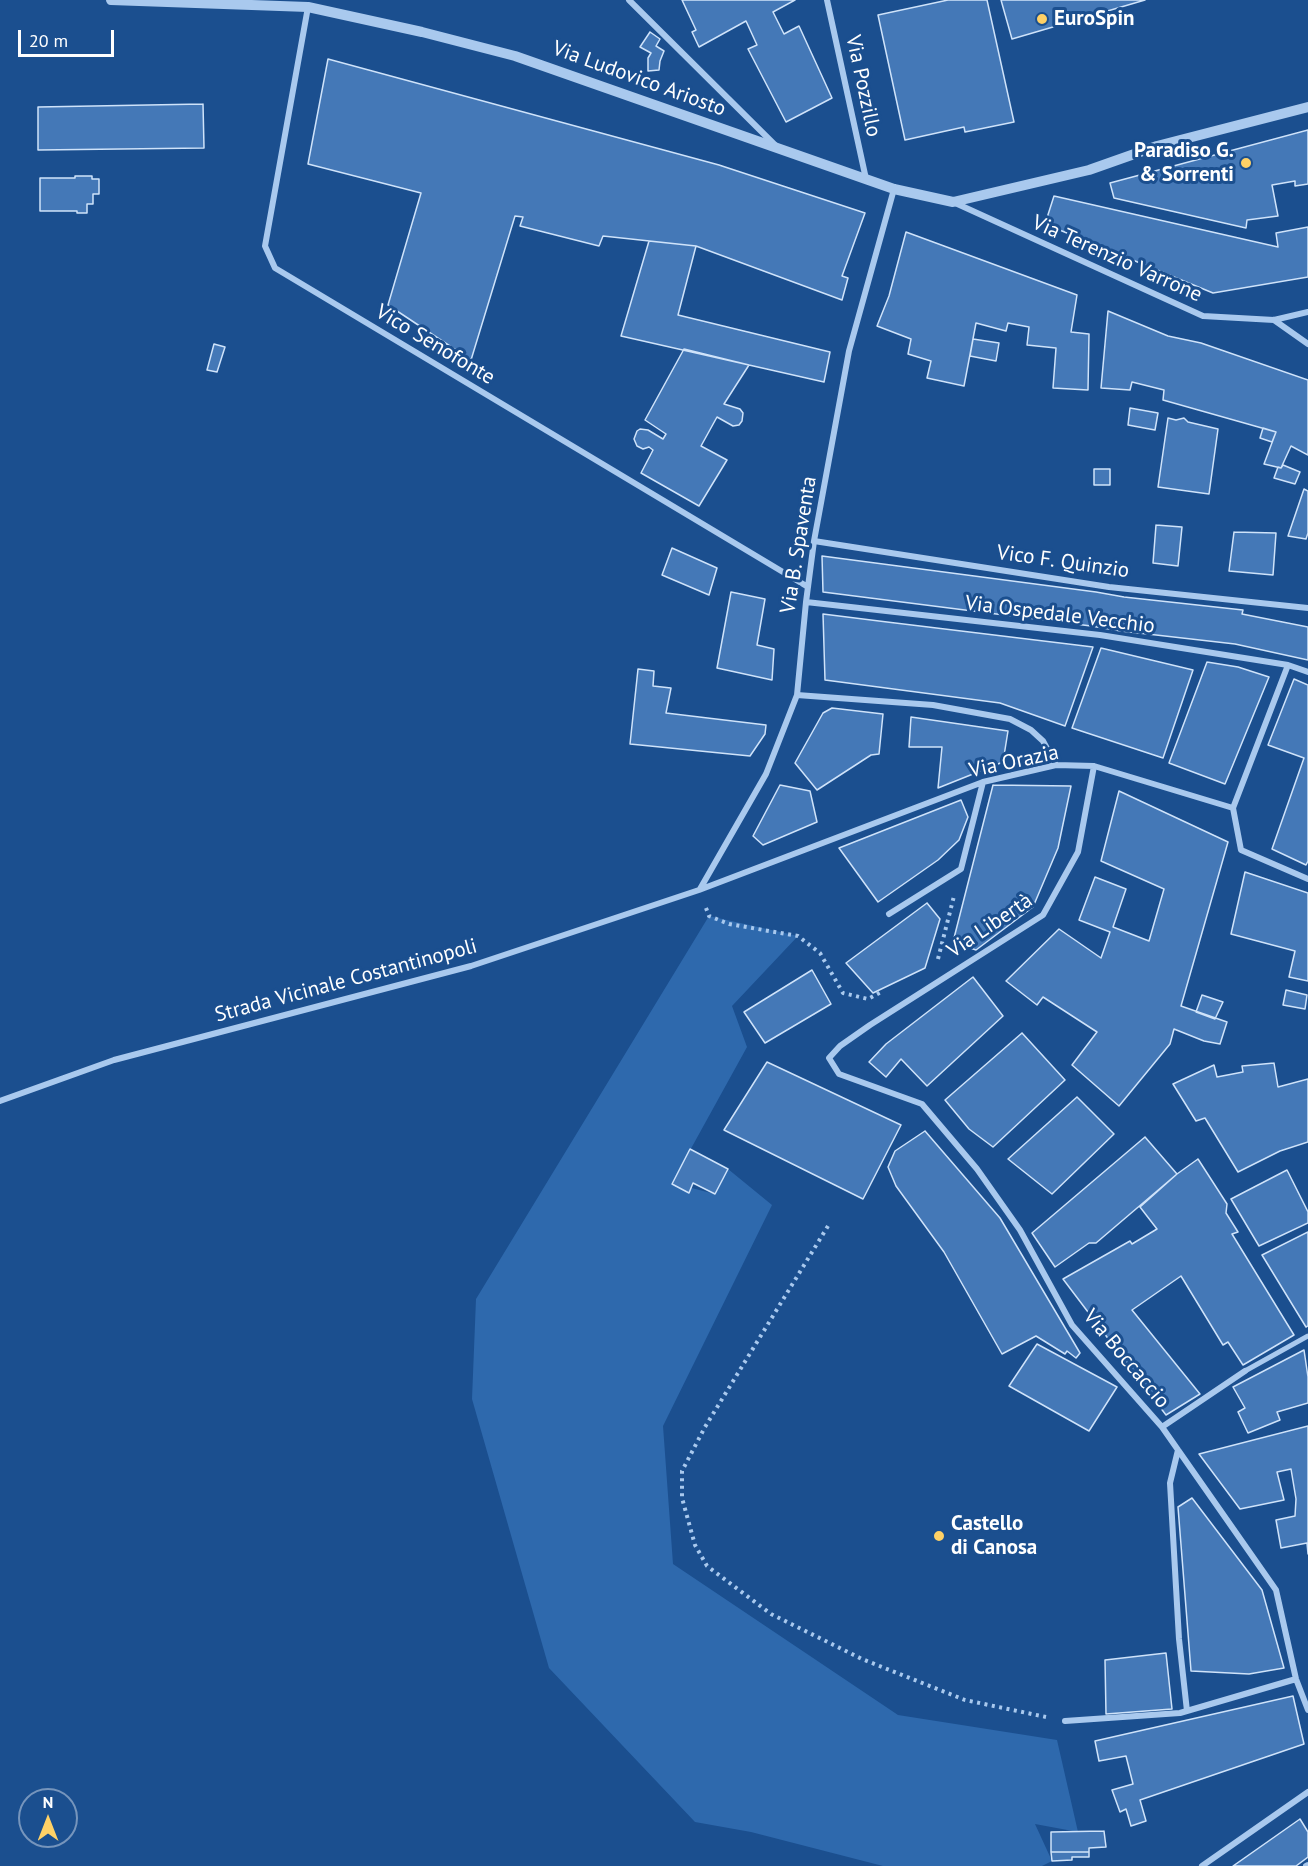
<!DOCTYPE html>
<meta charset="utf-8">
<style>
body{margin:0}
#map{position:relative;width:1308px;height:1866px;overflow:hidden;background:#1b4f8f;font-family:"PT Sans",sans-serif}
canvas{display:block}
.north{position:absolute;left:18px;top:1788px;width:60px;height:60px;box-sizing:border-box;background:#1b4f8f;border:2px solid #7695bc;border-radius:50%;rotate:0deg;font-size:16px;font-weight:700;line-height:24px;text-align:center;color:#fff}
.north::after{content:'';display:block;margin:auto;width:21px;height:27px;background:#ffd166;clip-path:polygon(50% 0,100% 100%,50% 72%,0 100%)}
.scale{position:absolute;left:18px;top:30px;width:96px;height:27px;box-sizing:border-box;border:3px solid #fff;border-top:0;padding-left:8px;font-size:18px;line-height:21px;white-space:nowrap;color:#fff;-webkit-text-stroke:4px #1b4f8f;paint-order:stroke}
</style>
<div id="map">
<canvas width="1308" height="1866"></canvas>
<div class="north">N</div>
<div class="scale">20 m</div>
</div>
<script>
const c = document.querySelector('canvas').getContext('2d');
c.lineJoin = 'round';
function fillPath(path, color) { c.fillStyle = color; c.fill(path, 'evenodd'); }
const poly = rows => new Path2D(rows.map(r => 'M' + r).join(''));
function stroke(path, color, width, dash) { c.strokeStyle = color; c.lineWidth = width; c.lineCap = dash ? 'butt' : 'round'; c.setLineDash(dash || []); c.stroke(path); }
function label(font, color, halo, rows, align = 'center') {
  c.font = font + ' "PT Sans",sans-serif'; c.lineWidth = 6; c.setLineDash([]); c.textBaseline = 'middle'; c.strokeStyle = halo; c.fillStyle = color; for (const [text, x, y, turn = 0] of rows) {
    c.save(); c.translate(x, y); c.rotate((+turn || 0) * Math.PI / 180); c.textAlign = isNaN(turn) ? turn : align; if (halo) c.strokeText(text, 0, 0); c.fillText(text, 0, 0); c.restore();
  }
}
const green = poly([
 [709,916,798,936,732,1006,747,1047,672,1183,715,1194,728,1169,772,1205,663,1426,673,1564,898,1715,1057,1740,1078,1832,1035,1824,1052,1861,1042,1866,883,1866,751,1832,695,1822,549,1668,472,1399,476,1299]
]);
const building = poly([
 [682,0,795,0,773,12,784,34,799,26,832,98,786,122,748,49,757,45,746,21,699,47,692,32,696,30,682,0],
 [948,0,987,0,1014,122,965,132,964,127,905,140,878,15,948,0],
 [1001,0,1145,0,1012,39,1001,0],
 [650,32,660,39,656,46,664,51,660,61,659,70,648,71,648,58,651,53,640,47,650,32],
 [328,59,719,165,865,213,842,276,848,278,842,300,696,246,603,236,599,246,520,226,523,217,515,216,471,360,388,305,421,193,308,164,328,59],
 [203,104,204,148,38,150,38,107,203,104],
 [1308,130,1308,184,1295,186,1295,181,1272,185,1278,216,1247,220,1246,228,1114,198,1110,183,1308,130],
 [75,176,92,176,92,179,99,179,99,194,93,194,93,204,87,204,87,213,77,213,77,211,40,211,40,178,75,178,75,176],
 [1054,196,1278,247,1276,233,1308,227,1308,277,1213,293,1045,224,1054,196],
 [906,232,1077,295,1071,332,1089,334,1088,390,1053,388,1056,348,1027,345,1029,327,1008,323,1006,331,976,323,964,386,927,378,931,361,908,354,911,339,877,326,889,296,906,232],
 [649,241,696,246,678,315,830,352,824,382,621,336,649,241],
 [1108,311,1168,336,1201,343,1308,380,1308,455,1291,446,1281,468,1264,464,1276,432,1163,400,1164,390,1132,382,1130,390,1101,388,1108,311],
 [973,339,999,343,996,361,970,356,973,339],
 [214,344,225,347,217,372,207,370,214,344],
 [684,349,749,365,724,404,740,409,743,413,742,421,739,425,733,426,717,417,701,446,727,460,699,506,641,473,653,450,649,447,643,449,637,446,634,439,637,431,640,429,648,430,663,439,666,434,645,420,684,349],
 [1130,408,1158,413,1155,430,1128,425,1130,408],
 [1168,418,1176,420,1184,418,1188,422,1218,429,1209,494,1158,487,1168,418],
 [1263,428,1276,432,1272,442,1260,438,1263,428],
 [1283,465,1300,472,1295,484,1274,478,1278,467,1281,468,1283,465],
 [1094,469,1110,469,1110,485,1094,485,1094,469],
 [1304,489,1308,491,1308,533,1306,539,1288,536,1304,489],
 [1156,525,1182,527,1178,566,1153,563,1156,525],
 [1234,532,1276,533,1273,575,1229,571,1234,532],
 [672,548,717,568,709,595,662,575,672,548],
 [822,556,1096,592,1124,597,1243,610,1242,614,1308,627,1308,660,1235,644,1121,631,1091,626,823,592,822,556],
 [731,592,765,599,757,645,774,649,772,680,717,668,731,592],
 [823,614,887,622,1093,647,1065,726,1000,703,825,680,823,614],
 [1101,648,1193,670,1163,758,1072,728,1101,648],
 [1207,662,1238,667,1269,677,1225,784,1169,763,1207,662],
 [638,669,654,671,653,686,671,688,666,713,766,725,765,734,750,756,630,744,638,669],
 [1294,679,1308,685,1308,861,1306,865,1272,849,1304,758,1268,745,1294,679],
 [832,708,883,714,879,754,871,755,817,790,795,763,823,713,832,708],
 [911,717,1008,731,1003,762,938,788,942,747,909,747,911,717],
 [780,785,810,791,817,822,763,845,753,836,780,785],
 [993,785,1071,786,1058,848,1033,907,976,950,953,942,993,785],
 [1119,791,1228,842,1181,1006,1227,1022,1220,1044,1204,1041,1174,1029,1170,1044,1119,1106,1072,1065,1097,1032,1043,997,1037,1005,1006,981,1059,929,1101,958,1110,932,1079,920,1095,877,1126,889,1113,927,1149,941,1164,889,1101,861,1119,791],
 [961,800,968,817,959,840,938,860,878,902,839,848,961,800],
 [1245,872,1308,893,1308,981,1289,977,1295,951,1231,934,1245,872],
 [927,903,940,919,925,968,873,993,846,963,927,903],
 [812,970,831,1004,765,1043,744,1012,812,970],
 [973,977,1003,1016,927,1086,901,1059,886,1077,869,1062,886,1044,973,977],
 [1286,990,1307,995,1305,1009,1283,1005,1286,990],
 [1202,995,1223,1002,1215,1019,1196,1012,1202,995],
 [1022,1033,1065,1080,993,1147,969,1129,945,1100,1022,1033],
 [767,1062,901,1125,863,1199,724,1130,767,1062],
 [1274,1063,1278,1087,1308,1079,1308,1142,1280,1151,1238,1172,1205,1118,1196,1121,1173,1084,1214,1065,1217,1077,1243,1072,1242,1066,1274,1063],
 [1077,1097,1114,1134,1052,1194,1008,1159,1077,1097],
 [925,1131,1000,1218,1080,1353,1076,1358,1067,1351,1065,1354,1036,1336,1002,1354,944,1252,896,1186,888,1167,895,1151,925,1131],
 [1145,1137,1177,1174,1096,1243,1089,1243,1055,1267,1032,1233,1145,1137],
 [690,1149,728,1169,715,1194,693,1183,689,1193,672,1184,690,1149],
 [1198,1159,1227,1204,1226,1213,1238,1232,1232,1234,1294,1335,1243,1365,1228,1342,1223,1345,1181,1276,1132,1310,1200,1394,1166,1415,1063,1279,1130,1241,1132,1244,1157,1229,1140,1207,1177,1174,1198,1159],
 [1287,1170,1308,1212,1308,1223,1259,1246,1231,1199,1287,1170],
 [1308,1232,1308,1326,1306,1327,1262,1255,1308,1232],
 [1037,1344,1117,1387,1089,1431,1009,1386,1037,1344],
 [1304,1350,1308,1377,1308,1403,1277,1412,1280,1420,1248,1433,1238,1412,1245,1408,1233,1387,1304,1350],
 [1308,1426,1308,1554,1307,1543,1281,1548,1276,1520,1295,1516,1296,1499,1291,1469,1277,1472,1284,1500,1240,1509,1199,1454,1308,1426],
 [1192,1498,1262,1590,1284,1668,1249,1674,1191,1671,1178,1507,1192,1498],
 [1166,1653,1172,1709,1106,1714,1105,1660,1166,1653],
 [1293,1696,1304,1744,1140,1800,1146,1821,1131,1826,1126,1809,1120,1812,1112,1790,1133,1784,1126,1756,1099,1761,1095,1741,1293,1696],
 [1300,1819,1308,1832,1308,1857,1296,1866,1233,1866,1300,1819],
 [1104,1831,1106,1847,1089,1848,1089,1852,1051,1852,1051,1832,1104,1831],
 [1051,1852,1089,1852,1089,1857,1072,1857,1072,1860,1052,1861,1051,1852]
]);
const path = poly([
 [706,908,709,916,729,924,798,936,820,953,843,993,868,999,881,992],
 [938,959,954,896],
 [828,1226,705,1427,682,1471,682,1498,695,1545,707,1566,771,1614,862,1659,965,1700,1046,1717]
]);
const pedestrian = poly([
 [1245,1371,1308,1336]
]);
const minor = poly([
 [629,0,776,146],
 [827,0,866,179],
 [308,7,265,246,275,268,808,587],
 [953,202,1203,316,1274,320,1308,312],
 [1274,320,1308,344],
 [814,541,1109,587,1308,608],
 [806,602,1100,635,1288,665,1308,672],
 [797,695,933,705,1010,719,1031,730,1043,741,1056,765],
 [1094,766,1078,852,1043,915,870,1025,840,1046,829,1058,839,1074,922,1104,977,1169,1020,1230,1072,1325,1162,1427,1276,1590,1296,1679,1308,1710],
 [1233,808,1288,665],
 [700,889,766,774,797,695,806,602,814,541,849,351,894,189],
 [889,914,961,869,983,782],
 [0,1101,114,1060,471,966,699,890,983,782,1056,765,1094,766,1233,808,1241,850,1308,879],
 [1162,1427,1245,1371],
 [1178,1450,1170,1483,1179,1639,1187,1711],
 [1065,1721,1180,1713,1296,1679],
 [1202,1866,1308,1792],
 [1306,1866,1308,1865]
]);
const tertiary = poly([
 [111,0,308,7,422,32,515,56,894,189,953,202,1089,170,1157,146,1308,107]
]);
const markers = [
 [1042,19,6,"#ffd166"],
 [1246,163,6,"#ffd166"],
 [939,1536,6,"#ffd166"]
];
const poiNames = [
 ["EuroSpin",1054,19],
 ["Paradiso G.",1234,151,"right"],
 ["& Sorrenti",1234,175,"right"],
 ["Castello",951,1524],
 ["di Canosa",951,1548]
];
const streetNames = [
 ["Via Ludovico Ariosto",639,79,20],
 ["Via Pozzillo",863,86,78],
 ["Via Terenzio Varrone",1117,259,24],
 ["Vico Senofonte",435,345,31],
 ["Via B. Spaventa",799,545,-81],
 ["Vico F. Quinzio",1063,562,8],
 ["Via Ospedale Vecchio",1060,615,7],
 ["Via Orazia",1014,762,-12],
 ["Via Libertà",990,926,-34],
 ["Strada Vicinale Costantinopoli",346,981,-15],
 ["Via Boccaccio",1126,1359,50]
];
fillPath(green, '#2e69ad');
fillPath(building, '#4478b7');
stroke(building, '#cfe3fa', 1.5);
stroke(path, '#a9c9ee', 4, [3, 4.5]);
stroke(pedestrian, '#a9c9ee', 5);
stroke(minor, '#a9c9ee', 6);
stroke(tertiary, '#a9c9ee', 10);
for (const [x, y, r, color] of markers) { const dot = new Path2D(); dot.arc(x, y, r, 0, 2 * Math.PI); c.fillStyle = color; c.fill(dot); stroke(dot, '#1b4f8f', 2); }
label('bold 21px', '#fff', '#1b4f8f', poiNames, 'left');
label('21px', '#fff', '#1b4f8f', streetNames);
</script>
